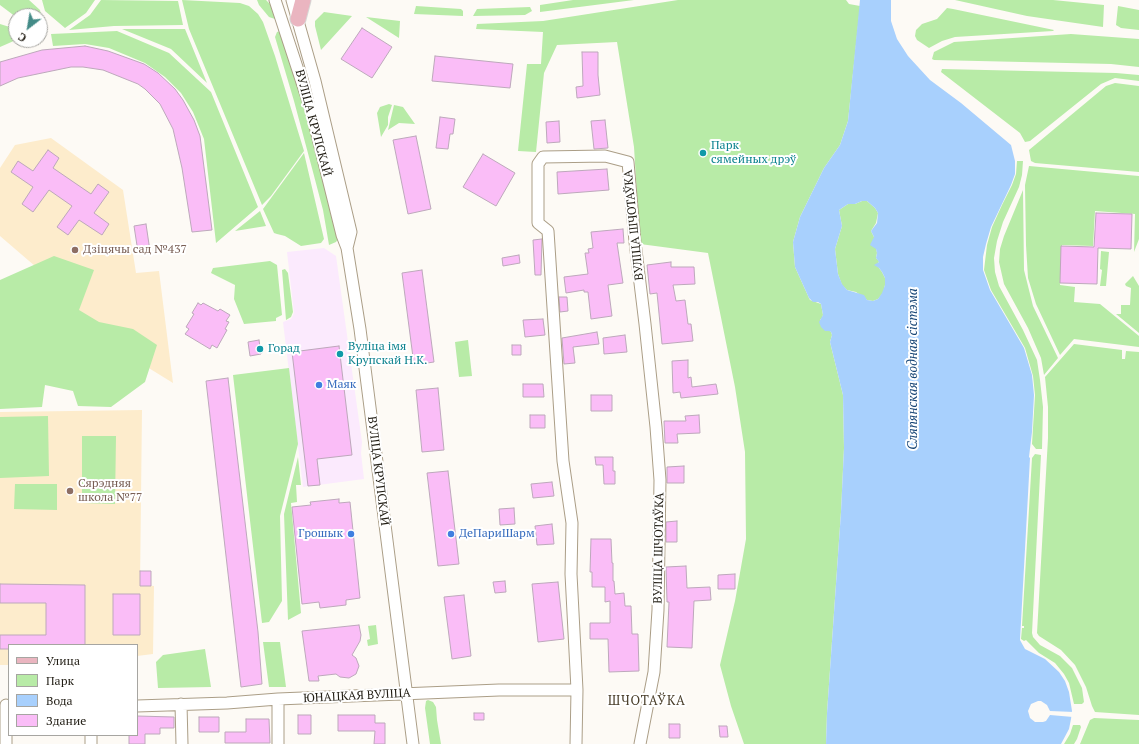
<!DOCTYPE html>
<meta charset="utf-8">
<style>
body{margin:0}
#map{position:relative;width:1139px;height:744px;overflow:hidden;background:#fdfaf5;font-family:"PT Serif",serif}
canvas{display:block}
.legend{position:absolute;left:8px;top:644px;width:130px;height:92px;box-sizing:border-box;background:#fff;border:1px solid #a6a5a1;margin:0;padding:5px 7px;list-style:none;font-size:12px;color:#211d14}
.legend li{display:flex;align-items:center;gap:8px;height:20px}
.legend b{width:20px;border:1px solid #a6a5a1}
.north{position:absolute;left:8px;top:8px;width:40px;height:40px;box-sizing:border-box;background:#fff;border:1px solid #a6a5a1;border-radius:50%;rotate:211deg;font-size:11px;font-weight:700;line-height:16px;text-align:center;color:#211d14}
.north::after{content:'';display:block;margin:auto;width:14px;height:18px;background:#438b87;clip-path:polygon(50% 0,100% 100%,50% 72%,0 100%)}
</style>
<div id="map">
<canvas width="1139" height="744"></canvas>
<ul class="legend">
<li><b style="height:5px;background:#eab5c0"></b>Улица</li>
<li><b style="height:11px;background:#b8eba7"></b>Парк</li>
<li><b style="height:11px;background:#a8d0fd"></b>Вода</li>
<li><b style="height:11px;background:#fabdf7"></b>Здание</li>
</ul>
<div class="north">С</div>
</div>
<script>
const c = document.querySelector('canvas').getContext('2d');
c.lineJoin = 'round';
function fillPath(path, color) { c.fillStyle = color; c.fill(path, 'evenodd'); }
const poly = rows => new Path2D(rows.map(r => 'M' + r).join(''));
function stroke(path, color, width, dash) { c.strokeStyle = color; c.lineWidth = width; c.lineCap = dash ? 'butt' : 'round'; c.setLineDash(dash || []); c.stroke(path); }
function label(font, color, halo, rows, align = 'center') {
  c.font = font + ' "PT Serif",serif'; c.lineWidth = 4; c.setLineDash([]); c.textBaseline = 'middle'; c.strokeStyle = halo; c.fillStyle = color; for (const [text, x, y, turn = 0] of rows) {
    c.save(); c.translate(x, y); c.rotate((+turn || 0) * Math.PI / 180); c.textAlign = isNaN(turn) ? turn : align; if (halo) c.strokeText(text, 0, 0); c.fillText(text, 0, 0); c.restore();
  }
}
const commercial = poly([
 [324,248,336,256,362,442,361,453,364,479,303,487,283,322,291,319,294,313,287,252]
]);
const built = poly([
 [51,138,123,190,136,273,159,271,173,383,66,317,50,279,0,236,0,168,15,145],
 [142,410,140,585,154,586,153,654,137,656,137,645,9,645,9,665,0,665,0,412]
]);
const green = poly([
 [0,0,29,0,40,10,45,32,40,32,40,16,16,17,0,5],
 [42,0,95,0,86,13,65,28,45,11],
 [101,0,178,1,183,25,114,26,69,30,90,15],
 [182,0,240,3,249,6,258,14,263,22,275,56,304,151,271,196,262,205,189,29],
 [257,0,266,0,272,6,279,18,275,19,269,17,259,5],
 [573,0,634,0,540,12,540,5],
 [678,0,846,0,849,4,860,6,848,121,840,145,824,168,800,217,793,242,795,267,809,298,810,300,821,304,823,315,822,318,820,320,831,332,832,335,830,342,843,395,844,448,841,512,827,713,826,744,744,744,731,706,720,665,735,601,746,539,745,452,735,387,708,253,640,244,634,147,617,42,557,45,544,73,536,152,518,151,527,64,541,64,543,32,476,29,477,24,543,21],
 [955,0,1053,0,1104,5,1103,27,1027,16],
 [416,6,461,9,463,11,463,16,414,14],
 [1118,6,1139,10,1139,30,1121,28,1116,25],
 [530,7,532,11,525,15,473,16,477,9],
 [947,8,953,9,1054,30,1053,31,955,37,942,41,929,48,917,40,915,36,916,30,922,24,937,19],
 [324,12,352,16,321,50,315,26,315,21],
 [366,17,400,21,399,38],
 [0,24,16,29,16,40,0,47],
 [122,29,185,29,207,83,171,49],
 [283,30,304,99,338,239,336,242,329,245,323,210,313,172,294,101,275,37,277,32],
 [117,31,169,53,211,92,258,207,216,243,204,139,193,112,181,93,165,77,145,63,109,48,85,44,53,46,51,34],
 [1071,34,1139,39,1139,67,1111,64,934,60,932,59,934,52,954,42],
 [942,69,1116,73,1139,75,1139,81,1115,78,1101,84,1030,141,1025,142,1020,133,941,72],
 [1115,83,1139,86,1139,172,1035,163,1031,161,1029,150,1106,86],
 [389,104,392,105,388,117,388,125,381,137,377,113,380,107],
 [394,105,403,107,415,124,399,123,388,130],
 [304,153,324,239,321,243,301,246,285,236,277,234,274,233,263,209],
 [1017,161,1023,161,1022,175,1019,187,1003,222,997,241,994,258,995,272,999,286,1023,330,1037,360,1040,380,1043,407,1042,449,1036,449,1032,444,1035,395,1033,376,1025,348,991,290,984,270,987,245,992,227,1002,205,1012,185,1016,174],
 [1029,166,1139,176,1139,239,1134,252,1135,214,1095,211,1093,246,1062,245,1060,285,1075,287,1074,302,1100,304,1139,336,1139,347,1074,339,1060,355,1036,304,1028,278,1026,245,1025,185],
 [1023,190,1024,270,1033,306,1058,358,1044,375,1041,358,1028,328,1004,284,999,262,1000,249,1004,236],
 [862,201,867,201,875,208,878,213,876,223,871,231,874,237,877,253,876,258,879,261,878,264,879,268,882,272,885,278,885,285,883,293,878,299,873,301,867,300,856,292,847,290,842,285,838,274,835,249,842,226,839,210,848,204,855,204],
 [260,211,266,226,235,231],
 [1101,251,1109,252,1106,286,1100,286,1102,270,1100,269],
 [54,256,94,270,79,310,99,322,133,329,157,345,145,382,111,407,78,406,73,391,45,385,42,407,0,409,0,280],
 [270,261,277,265,282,315,276,318,276,321,244,324,234,299,235,285,211,273,213,268],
 [285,269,288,273,293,312,291,317,286,320,282,270],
 [1133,276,1139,286,1139,333,1116,314,1121,314,1121,305,1130,305,1131,288,1126,286,1125,284],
 [468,340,472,376,459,377,455,342],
 [1074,344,1122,350,1122,359,1125,359,1126,351,1139,352,1139,715,1095,712,1092,706,1086,687,1075,665,1061,650,1039,636,1037,633,1048,438,1048,407,1045,377],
 [289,368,298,444,280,516,282,601,269,622,262,623,233,375],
 [48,416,49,476,0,478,0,417],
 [82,436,116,436,115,504,82,503],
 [1035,454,1041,455,1032,633,1033,637,1040,645,1060,656,1072,668,1082,688,1084,702,1082,704,1074,704,1069,683,1064,674,1055,663,1039,653,1026,640,1024,641,1021,639,1022,628,1024,628,1024,626,1022,626,1032,458],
 [298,457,301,485,296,485,297,502,291,503,301,613,288,620,284,514],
 [15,484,57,484,57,510,14,509],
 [376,625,378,644,368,646,367,640,370,639,368,626],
 [263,642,280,642,286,687,269,687],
 [205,649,211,687,158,688,156,662,163,655],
 [428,700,433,702,436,707,437,720,441,744,430,744,425,708,426,701],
 [1094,718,1139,720,1139,744,1080,744,1090,720],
 [1073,725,1080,725,1081,727,1077,739,1074,744,1064,744,1070,734]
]);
const water = poly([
 [860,0,891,0,891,21,897,39,908,56,930,80,961,103,1011,145,1015,161,1015,174,1011,185,991,227,986,244,983,257,983,270,990,290,1024,348,1032,375,1034,395,1032,432,1029,457,1030,458,1020,640,1025,649,1045,659,1059,672,1065,681,1069,692,1072,711,1071,719,1069,729,1061,744,826,744,827,713,841,512,844,448,843,395,830,342,832,335,831,332,829,331,825,331,821,327,819,322,823,315,821,304,818,302,813,302,809,298,795,267,793,242,800,217,824,168,840,145,848,121],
 [862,201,867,201,875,208,878,213,877,223,871,231,874,237,870,245,876,249,877,253,876,258,879,262,874,265,879,268,882,272,885,278,885,285,882,293,878,299,873,301,867,300,864,295,847,290,842,284,838,274,835,249,842,226,839,210,848,204,855,204]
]);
const pier = poly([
 [1038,701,1041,701,1047,705,1050,711,1074,712,1073,717,1050,715,1046,721,1043,722,1035,722,1030,718,1028,711,1031,704]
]);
const building = poly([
 [362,28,392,47,372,78,341,59,362,28],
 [85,46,108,51,144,64,158,73,175,89,183,100,194,120,200,136,212,230,192,232,182,168,173,129,160,104,145,89,138,84,103,70,83,67,71,67,18,78,0,86,0,62,42,50,85,46],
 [582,52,598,52,598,75,600,95,577,98,576,87,583,86,582,52],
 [435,56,513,64,510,88,432,81,435,56],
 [440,117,455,119,453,134,450,134,448,149,436,148,440,117],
 [605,120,608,148,594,149,591,121,605,120],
 [559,121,560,142,547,143,546,122,559,121],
 [416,136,431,209,408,214,393,140,416,136],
 [48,150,59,158,53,168,91,194,98,184,109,192,94,213,109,224,102,235,79,220,68,235,57,227,72,206,49,190,33,212,22,204,33,187,11,172,18,161,33,171,48,150],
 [483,154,515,173,496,206,463,187,483,154],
 [607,169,609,190,558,194,557,172,607,169],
 [1096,213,1132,214,1131,249,1098,248,1097,284,1060,283,1061,246,1094,247,1096,213],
 [146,224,150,251,138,252,134,226,146,224],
 [623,229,624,243,617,243,623,283,608,285,612,316,591,319,588,292,584,292,584,290,566,293,564,277,588,274,585,253,589,253,588,249,593,248,591,232,623,229],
 [542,239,541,275,535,275,533,240,542,239],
 [519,255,520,263,503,266,502,258,519,255],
 [671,262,671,267,694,267,695,284,673,285,676,301,685,300,688,324,691,324,693,341,662,344,657,293,650,294,647,265,671,262],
 [422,270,434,362,414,365,402,273,422,270],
 [559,297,567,297,568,311,560,312,559,297],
 [198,303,201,305,203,303,218,311,220,309,230,315,226,321,229,322,225,329,227,330,217,348,212,345,210,349,185,334,189,329,186,327,194,314,192,313,198,303],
 [543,319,545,335,525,337,523,320,543,319],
 [597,332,599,344,573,347,575,363,564,364,562,338,597,332],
 [625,335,627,352,604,354,603,338,625,335],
 [259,340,261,354,250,356,248,342,259,340],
 [512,345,521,345,521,355,512,355,512,345],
 [339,346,352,455,317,459,320,485,308,486,292,352,339,346],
 [688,360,688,378,691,377,692,387,716,384,718,394,681,398,680,392,673,393,672,361,688,360],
 [228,378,258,632,262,684,241,687,206,381,228,378],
 [523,384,543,384,544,397,523,397,523,384],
 [438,388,444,450,422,452,416,390,438,388],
 [591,395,612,395,612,411,591,411,591,395],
 [530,415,545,415,545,428,530,428,530,415],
 [699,415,700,433,677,434,678,443,665,443,664,421,686,421,685,416,699,415],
 [595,457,613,457,613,471,615,471,615,484,604,484,603,465,596,465,595,457],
 [684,466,684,483,667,483,667,467,684,466],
 [448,471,459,564,438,566,427,473,448,471],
 [552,482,554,496,533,498,531,484,552,482],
 [339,499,339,503,350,502,360,598,346,600,346,605,320,608,319,602,302,604,292,507,311,505,310,502,339,499],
 [514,508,515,524,500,525,499,509,514,508],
 [677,521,677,542,666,542,666,522,677,521],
 [552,524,554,544,537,545,535,526,552,524],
 [591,539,611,539,612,563,613,563,613,581,614,581,615,594,624,593,625,606,631,606,632,634,638,634,639,671,609,672,608,639,590,639,590,623,610,623,610,601,605,602,605,587,592,587,592,572,590,572,591,539],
 [686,566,687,588,710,587,711,600,694,601,692,648,667,647,669,602,667,602,666,567,686,566],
 [140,571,151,571,151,586,140,586,140,571],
 [735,574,735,589,718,589,718,575,735,574],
 [505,581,506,592,495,593,493,582,505,581],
 [558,582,564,639,538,642,532,584,558,582],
 [0,584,85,585,85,645,9,645,9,649,0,649,0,635,46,635,46,603,0,603,0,584],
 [113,594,140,594,140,635,113,635,113,594],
 [464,595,471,656,452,659,444,597,464,595],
 [359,625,361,635,360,641,352,655,356,658,359,666,356,674,349,678,340,677,336,674,318,676,319,681,309,681,302,631,359,625],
 [474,713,484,713,484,720,474,720,474,713],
 [298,715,311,715,311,734,298,734,298,715],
 [338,715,375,715,375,723,385,723,385,744,374,744,375,731,338,731,338,715],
 [137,716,174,717,174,728,160,728,160,734,145,734,145,744,129,744,129,735,137,735,137,716],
 [199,717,219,717,219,732,199,732,199,717],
 [246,719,269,719,270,743,225,743,225,732,246,732,246,719],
 [669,724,680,724,680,738,669,738,669,724],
 [719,726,727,726,728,737,720,737,719,726]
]);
const minor = poly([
 [275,0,311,110,342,235,347,248,360,329,413,744],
 [292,0,315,81,351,232,347,248],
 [278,699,278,744],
 [181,704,182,744],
 [6,705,6,744],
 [137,706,227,703,278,699,499,690,577,690],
 [91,735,91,744],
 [576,744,577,690,571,574,572,523,563,461,548,231,538,223,538,164,543,157,605,156,628,162,635,242,645,324,656,427,660,480,658,610,654,672,640,744]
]);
const major = poly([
 [298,19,303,0]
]);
const markers = [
 [703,153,4,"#0f9aa8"],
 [75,250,4,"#8d6e63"],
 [260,349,4,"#0f9aa8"],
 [340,354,4,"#0f9aa8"],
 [319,385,4,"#3f7fe0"],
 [70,491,4,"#8d6e63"],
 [351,534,4,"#3f7fe0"],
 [451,534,4,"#3f7fe0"]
];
const streetNames = [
 ["ВУЛІЦА КРУПСКАЙ",313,123,75],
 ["ВУЛІЦА ШЧОТАЎКА",634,225,-96],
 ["ВУЛІЦА КРУПСКАЙ",378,471,83],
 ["ВУЛІЦА ШЧОТАЎКА",659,548,-89],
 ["ЮНАЦКАЯ ВУЛІЦА",357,696,-3]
];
const cultureNames = [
 ["Парк",711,146],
 ["сямейных дрэў",711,160],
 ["Вуліца імя",348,347],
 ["Крупскай Н.К.",348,361],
 ["Горад",268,349]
];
const educationNames = [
 ["Дзіцячы сад №437",83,250],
 ["Сярэдняя",78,484],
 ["школа №77",78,498]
];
const shopNames = [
 ["Маяк",327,385],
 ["Грошык",343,534,"right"],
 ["ДеПариШарм",459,534]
];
const waterNames = [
 ["Сляпянская водная сістэма",913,369,-90]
];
const neighbourhoodNames = [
 ["ШЧОТАЎКА",647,701]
];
fillPath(commercial, '#fbeafd');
fillPath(built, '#fdeccc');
fillPath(green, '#b8eba7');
fillPath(water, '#a8d0fd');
fillPath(pier, '#fdfaf5');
fillPath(building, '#fabdf7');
stroke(building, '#bda8bb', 1);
stroke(minor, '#ab9e87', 13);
stroke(major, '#d7d6d5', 17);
stroke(minor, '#fff', 11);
stroke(major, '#eab5c0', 15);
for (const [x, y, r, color] of markers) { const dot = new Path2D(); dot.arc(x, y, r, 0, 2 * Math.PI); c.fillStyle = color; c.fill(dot); stroke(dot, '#fff', 1.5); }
label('12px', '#211d14', '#fff', streetNames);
label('12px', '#0d838f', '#fff', cultureNames, 'left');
label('12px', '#785e54', '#fff', educationNames, 'left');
label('12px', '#366cbe', '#fff', shopNames, 'left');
label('italic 13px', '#174575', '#fff', waterNames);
c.letterSpacing = '1px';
label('13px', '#4a3f2b', '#fff', neighbourhoodNames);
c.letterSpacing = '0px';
</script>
